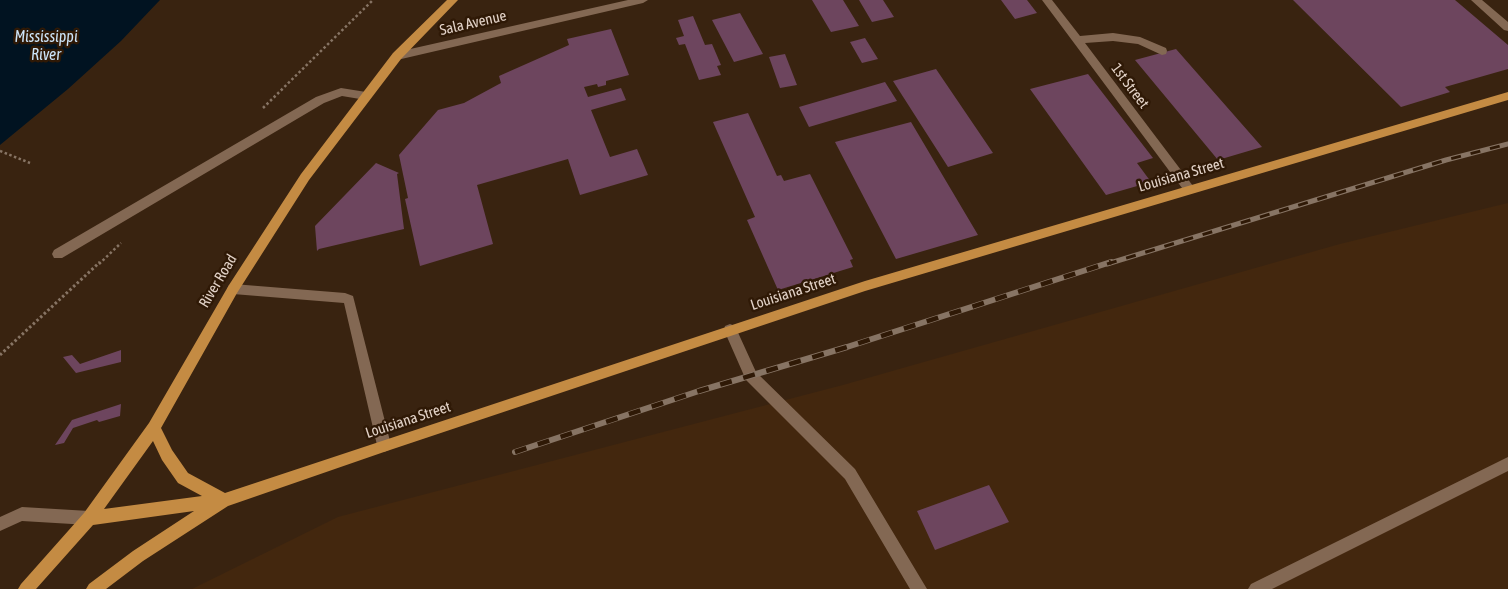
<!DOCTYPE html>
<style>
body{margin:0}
canvas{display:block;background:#392310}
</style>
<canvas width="1508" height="589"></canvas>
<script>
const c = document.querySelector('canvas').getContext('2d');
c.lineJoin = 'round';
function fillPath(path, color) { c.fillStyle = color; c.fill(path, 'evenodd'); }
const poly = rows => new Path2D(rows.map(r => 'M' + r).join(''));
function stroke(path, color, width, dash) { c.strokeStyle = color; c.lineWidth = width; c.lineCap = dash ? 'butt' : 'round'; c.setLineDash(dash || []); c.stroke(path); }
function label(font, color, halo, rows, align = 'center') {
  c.font = font + ' "Asap Condensed",sans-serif'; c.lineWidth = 5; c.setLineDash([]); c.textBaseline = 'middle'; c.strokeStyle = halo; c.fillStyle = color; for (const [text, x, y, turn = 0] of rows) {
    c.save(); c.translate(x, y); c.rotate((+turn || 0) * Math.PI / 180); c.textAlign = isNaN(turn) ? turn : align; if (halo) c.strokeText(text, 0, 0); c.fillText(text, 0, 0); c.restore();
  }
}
const built = poly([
 [1508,203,1508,589,192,589,338,517,843,385,1340,244]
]);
const water = poly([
 [0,0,160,0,121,41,68,89,0,145]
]);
const building = poly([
 [812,0,843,0,859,26,831,32],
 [859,0,883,0,894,17,872,22],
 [1001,0,1027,0,1037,13,1015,19],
 [1293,0,1455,0,1508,45,1508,69,1445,87,1450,92,1401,107],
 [740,13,763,54,734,62,712,20],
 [693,16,705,45,712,44,721,65,717,66,721,75,699,80,685,44,679,45,676,38,684,36,678,20],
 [611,29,629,75,606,81,606,85,598,87,597,84,584,87,588,97,621,88,626,100,591,110,610,157,637,149,648,175,580,195,568,159,477,185,493,244,420,266,405,199,408,198,399,155,438,110,464,103,501,83,499,76,569,45,567,39],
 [865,38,878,59,862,63,850,42],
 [1176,49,1262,147,1218,160,1135,60],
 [785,54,797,85,780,88,769,57],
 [936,69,993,153,948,167,893,81],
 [1088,74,1153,158,1137,163,1151,182,1106,195,1030,89],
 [885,82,897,101,809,127,799,107],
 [748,113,777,176,781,175,784,181,810,174,853,259,850,260,853,267,778,290,747,220,755,217,713,122],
 [911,122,978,235,896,259,835,142],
 [376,163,399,173,397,174,404,229,319,249,317,251,315,226],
 [121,350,121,362,76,373,63,357,72,355,80,364],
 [121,404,120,416,99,422,97,420,73,428,64,443,55,445,72,420],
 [989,485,1009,522,935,550,917,511]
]);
const pathFar1 = poly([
 [263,108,373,0],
 [0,151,30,163],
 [99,264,121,243]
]);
const path = poly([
 [0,355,100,262]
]);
const minor = poly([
 [628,0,648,0,643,3,397,60,392,56,397,52,628,0],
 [1042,0,1052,0,1080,36,1113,33,1140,37,1166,48,1167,51,1166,54,1162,55,1138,44,1113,41,1085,43,1193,186,1195,189,1193,192,1185,192,1042,0],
 [1471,0,1482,0,1508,22,1508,31,1504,30,1471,0],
 [341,88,366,92,371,96,366,100,342,96,324,103,62,258,54,258,52,254,54,250,316,97,341,88],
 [233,284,345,293,353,296,391,445,389,450,384,452,379,450,377,445,344,303,233,294,229,293,227,289,229,285,233,284],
 [730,324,735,326,756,372,855,469,927,589,910,589,845,479,746,380,724,330,725,326,730,324],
 [1508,457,1508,471,1272,589,1248,589,1251,584,1508,457],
 [22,507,89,511,94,513,96,518,94,523,89,525,22,521,0,531,0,517,22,507]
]);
const major = poly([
 [447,0,458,0,401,59,309,180,237,293,161,428,172,450,188,473,225,493,865,281,1508,92,1508,100,865,291,384,452,228,506,143,561,106,589,86,589,89,584,133,551,194,511,93,525,36,589,18,589,21,584,84,513,149,423,229,285,301,174,393,53,447,0],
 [153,441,162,460,178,483,202,496,104,509,153,441]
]);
const railFar1 = poly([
 [1107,264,1446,160,1508,144]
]);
const rail = poly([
 [515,452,699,391,847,347,1111,262]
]);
const streetNames = [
 ["Sala Avenue",473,23,-13],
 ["1st Street",1130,86,53],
 ["Louisiana Street",1181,175,-16],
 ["River Road",218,281,-59],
 ["Louisiana Street",793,292,-18],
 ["Louisiana Street",408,420,-18]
];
const waterNames = [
 ["Mississippi",46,37],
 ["River",46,55]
];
fillPath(built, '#43270e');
fillPath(water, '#011321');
fillPath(building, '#6d455e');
stroke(pathFar1, '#877464', 2.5, [2.5, 2.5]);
stroke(path, '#877464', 3, [2.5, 2.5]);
fillPath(minor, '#836853');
fillPath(major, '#c48b43');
stroke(railFar1, '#877464', 5);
stroke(rail, '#877464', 6);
stroke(railFar1, '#2f1906', 3, [10]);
stroke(rail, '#2f1906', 4.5, [12]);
label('15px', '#e2d2c7', '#2f1906', streetNames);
label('italic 16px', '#cce4f9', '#2f1906', waterNames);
</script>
